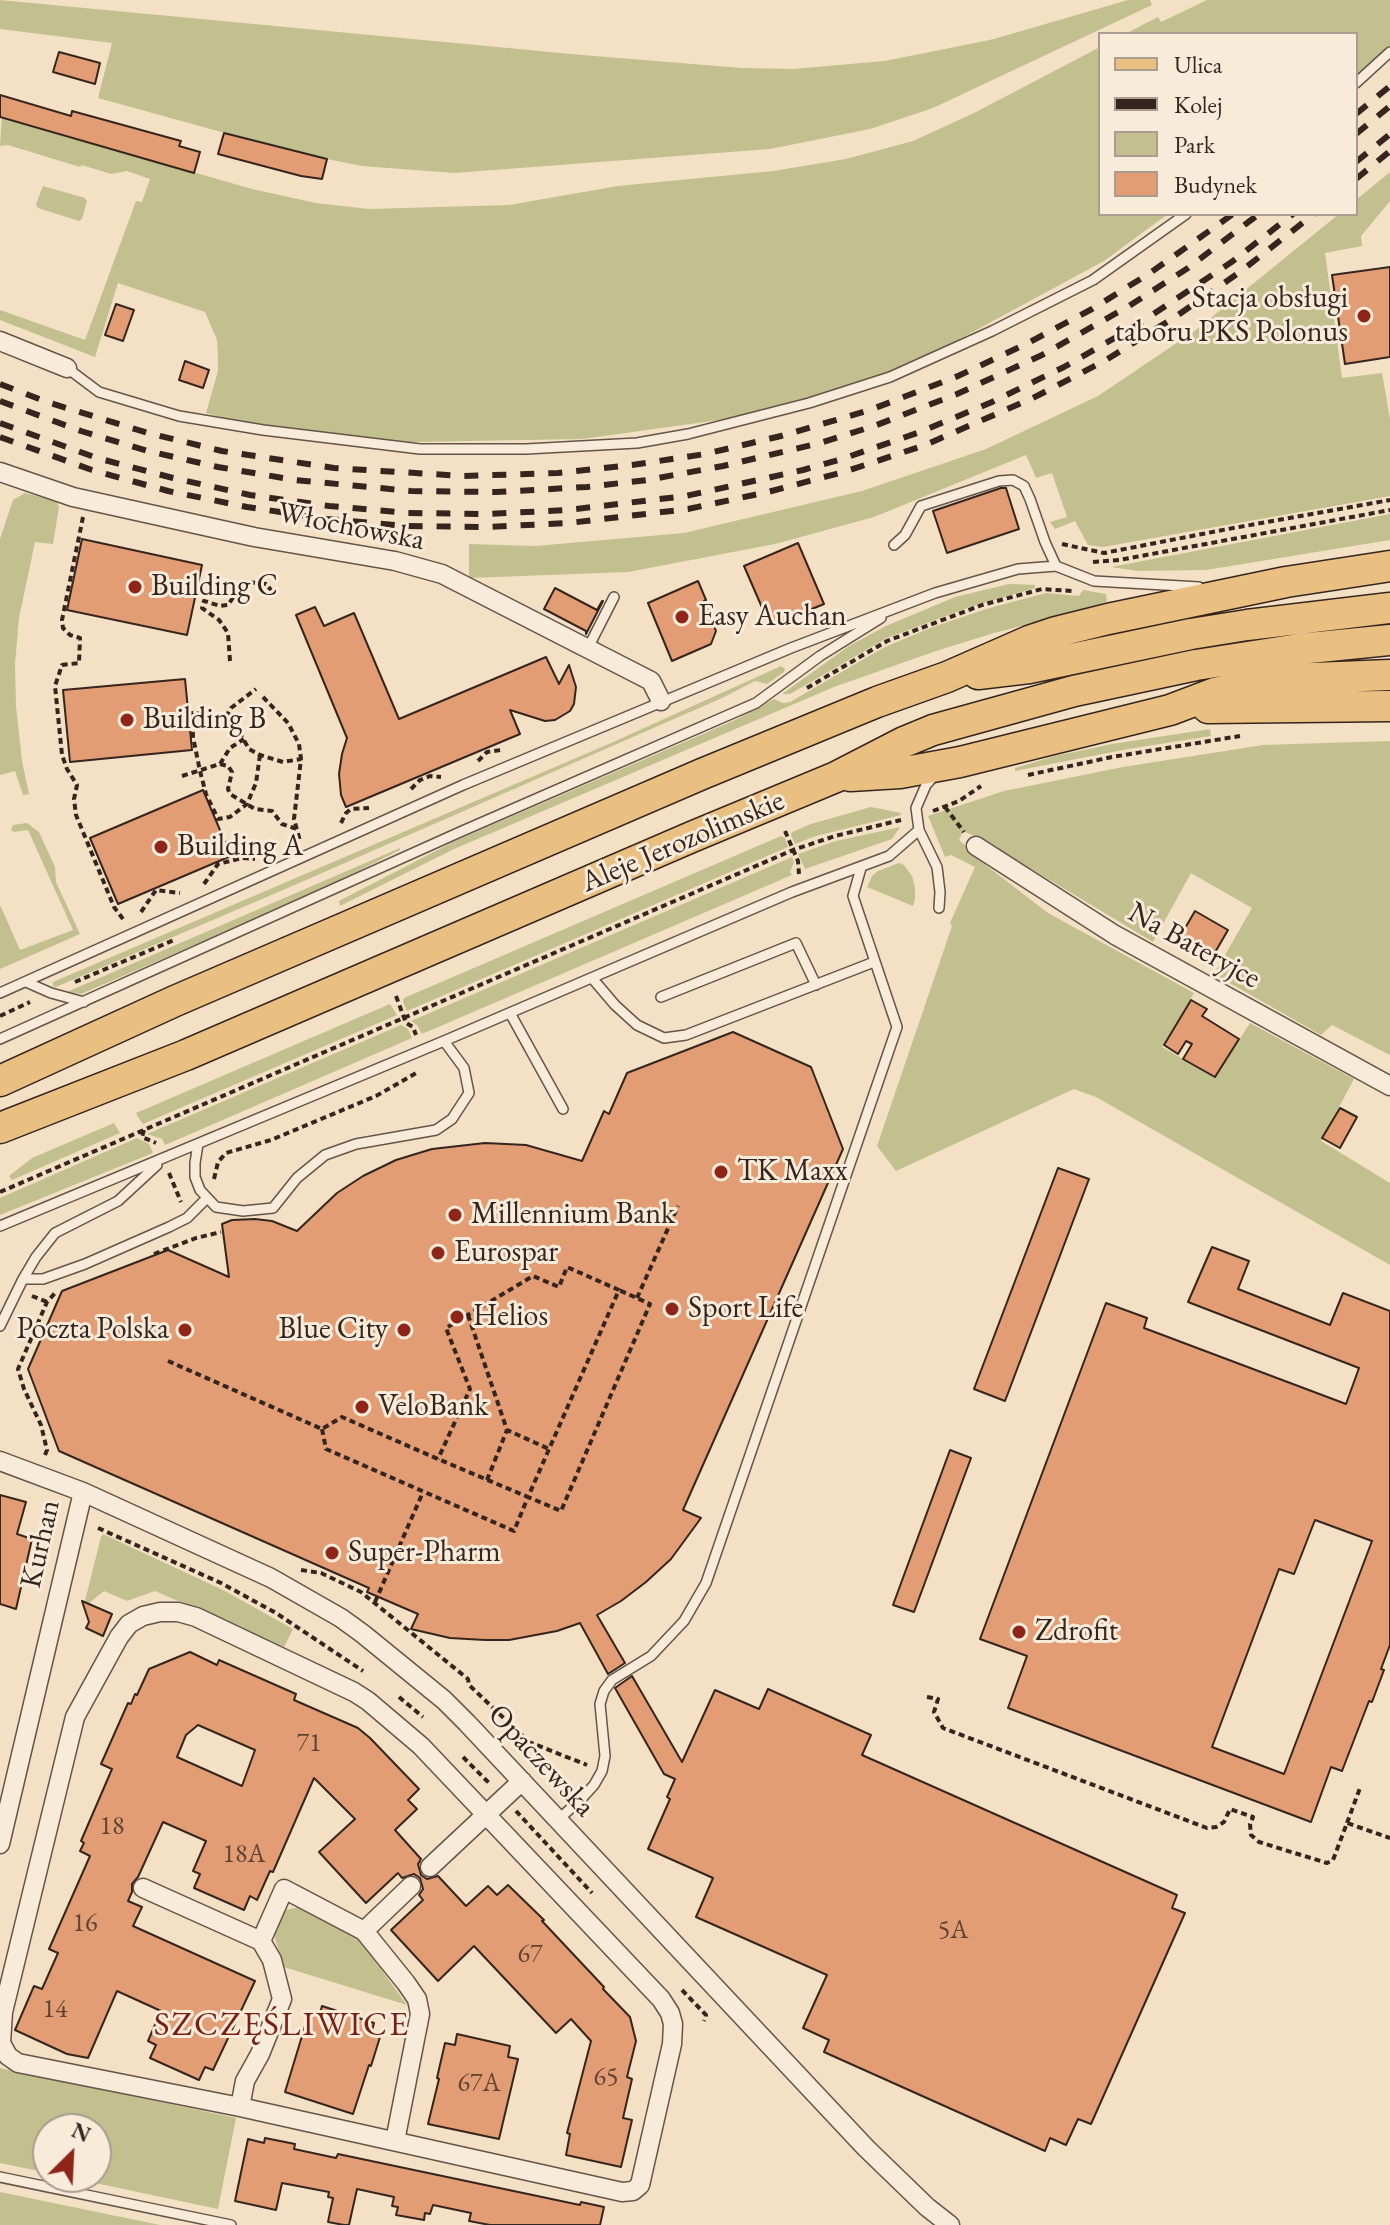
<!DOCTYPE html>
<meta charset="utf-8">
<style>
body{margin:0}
#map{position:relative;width:1390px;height:2225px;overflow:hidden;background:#f4e0c4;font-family:"EB Garamond",serif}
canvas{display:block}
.legend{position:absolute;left:1098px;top:32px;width:260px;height:184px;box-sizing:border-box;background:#f8ebd9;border:2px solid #aa9c8e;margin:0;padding:10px 14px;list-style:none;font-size:24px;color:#35251e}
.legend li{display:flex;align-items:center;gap:16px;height:40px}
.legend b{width:40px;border:2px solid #aa9c8e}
.north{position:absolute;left:32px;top:2113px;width:80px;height:80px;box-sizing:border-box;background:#f8ebd9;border:2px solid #aa9c8e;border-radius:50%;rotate:24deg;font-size:22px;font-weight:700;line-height:32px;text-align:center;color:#35251e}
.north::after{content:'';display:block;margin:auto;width:28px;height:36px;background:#8f2418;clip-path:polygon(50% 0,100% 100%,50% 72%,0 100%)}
</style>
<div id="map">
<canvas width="1390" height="2225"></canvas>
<ul class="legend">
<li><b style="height:10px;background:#eac082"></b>Ulica</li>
<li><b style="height:10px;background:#35251e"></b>Kolej</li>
<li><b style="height:22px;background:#c2c08f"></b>Park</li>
<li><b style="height:22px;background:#e29d74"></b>Budynek</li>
</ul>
<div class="north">N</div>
</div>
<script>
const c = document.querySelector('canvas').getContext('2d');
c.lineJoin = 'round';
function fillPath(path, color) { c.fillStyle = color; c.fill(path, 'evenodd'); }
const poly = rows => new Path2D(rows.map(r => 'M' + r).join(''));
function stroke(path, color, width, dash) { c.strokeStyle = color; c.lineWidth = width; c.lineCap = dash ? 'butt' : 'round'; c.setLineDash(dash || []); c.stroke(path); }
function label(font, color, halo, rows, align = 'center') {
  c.font = font + ' "EB Garamond",serif'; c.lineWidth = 6; c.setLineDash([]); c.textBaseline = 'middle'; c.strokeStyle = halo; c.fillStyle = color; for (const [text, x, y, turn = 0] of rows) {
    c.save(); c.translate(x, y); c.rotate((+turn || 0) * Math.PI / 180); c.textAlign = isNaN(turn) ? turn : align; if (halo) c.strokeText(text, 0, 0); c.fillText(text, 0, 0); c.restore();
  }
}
const green = poly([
 [0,0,582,55,742,68,794,69,884,61,940,50,994,39,1128,0,1150,0,1152,5,933,108,870,129,770,149,454,173,362,166,301,154,98,98,112,43,0,29],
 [1207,0,1390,0,1390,50,1356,75,1356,34,1125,34,1158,17,1161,22],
 [1100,47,1100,214,1168,214,1104,261,880,382,748,416,582,439,411,442,253,427,206,413,218,371,218,357,217,340,205,312,118,283,95,357,0,320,0,310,85,340,136,201,142,202,150,179,127,171,111,174,82,165,80,167,8,145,0,146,2,117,252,189,316,203,369,209,509,205,618,186,773,171,846,159,913,141,974,113],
 [1390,172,1390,201,1361,236,1362,246,1325,253,1342,378,1382,373,1390,419,1390,496,1103,547,1088,545,1075,521,1055,529,1050,522,1067,517,1052,473,1036,478,1026,455,874,517,775,544,628,572,469,578,469,544,536,546,684,533,862,491,986,449,1098,396,1196,330,1339,214,1356,214,1356,200],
 [43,186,85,198,87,201,82,219,79,221,38,208,36,204],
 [25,493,56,501,59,507,53,544,35,542,19,618,15,664,16,706,22,761,29,794,23,795,15,771,0,775,0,539,13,500],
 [1390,514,1390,540,1206,570,1138,571,1111,567],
 [1009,584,1035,585,1035,588,970,607,887,638,790,694,782,694,849,646,886,626,955,597],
 [1083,590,1106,594,1107,601,1098,606,994,633,936,651,834,687,454,849,340,906,339,901,455,841,733,721,774,699,783,703,790,702,883,648,930,628,986,609,1046,593,1079,596],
 [781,666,785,669,784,672,767,684,755,681,722,698,290,887,56,987,53,986,53,982,611,743],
 [1210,729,1211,736,1128,749,1015,771,1015,768,1055,756,1112,744],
 [1390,741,1390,1055,1332,1025,1321,1035,1214,974,1252,908,1191,873,1153,942,983,840,963,831,959,840,977,855,983,863,1048,913,1194,993,1162,1047,1215,1077,1250,1023,1354,1079,1321,1141,1390,1183,1390,1265,1096,1097,1074,1089,896,1171,877,1146,952,926,950,923,975,867,951,855,945,857,928,816,1004,791,1123,767,1263,745],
 [871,807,901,813,901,815,816,836,795,844,791,835,792,832,811,824],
 [27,823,39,832,55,867,56,882,80,934,0,969,0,905,20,950,73,930,28,830,14,832,11,830,13,825],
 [900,827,892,839,805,869,798,854,836,841],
 [781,836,785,838,788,847,407,1011,403,1002,404,998],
 [400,848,400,850,276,912,274,911,81,994,67,992],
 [792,857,794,862,790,872,792,875,422,1034,417,1025,411,1021],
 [899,863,904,865,912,876,915,887,915,899,913,906,867,887,872,876,878,871],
 [390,1004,397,1015,143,1124,138,1117,136,1113],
 [401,1025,408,1029,412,1038,165,1145,162,1139,147,1134],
 [114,1123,120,1133,12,1180,9,1176,32,1158],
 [137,1138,149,1144,153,1153,0,1215,0,1198],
 [103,1534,225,1591,293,1629,284,1647,155,1591,127,1601,104,1591,88,1604,85,1601,101,1537],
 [304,1906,357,1936,407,2005,284,1967,273,1932,281,1911],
 [0,2068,236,2118,218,2209,67,2177,96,2177,96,2129,48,2129,48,2173,0,2163],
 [0,2192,160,2225,0,2225]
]);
const building = poly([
 [59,52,100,63,95,84,53,72,59,52],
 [0,95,71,116,72,111,181,141,179,146,200,152,194,173,0,117,0,95],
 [224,133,327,159,322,179,301,176,218,154,224,133],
 [1390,267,1390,357,1345,364,1332,275,1390,267],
 [116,304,134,310,123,341,105,335,116,304],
 [185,361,209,370,203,388,179,380,185,361],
 [1001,488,1006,488,1019,529,947,553,933,511,1001,488],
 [82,539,202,565,187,635,67,610,82,539],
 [798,543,824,604,770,626,744,566,798,543],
 [698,581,706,600,704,601,716,631,711,644,672,661,648,603,698,581],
 [555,588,597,610,602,601,603,601,586,634,586,631,544,609,555,588],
 [315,607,324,626,354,613,399,719,546,657,559,684,569,665,576,687,574,704,570,711,555,720,545,721,510,710,520,734,346,807,341,795,339,774,342,754,347,738,296,615,315,607],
 [185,679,192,750,70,762,63,690,185,679],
 [203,790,231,856,118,904,90,838,203,790],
 [1195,911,1228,930,1210,961,1177,942,1195,911],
 [1191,1000,1207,1009,1202,1016,1239,1039,1215,1077,1183,1059,1192,1044,1186,1041,1178,1054,1164,1045,1191,1000],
 [733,1032,811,1067,843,1149,683,1510,701,1518,671,1559,646,1582,621,1601,597,1615,625,1663,608,1674,580,1623,557,1631,509,1640,485,1640,450,1638,411,1629,418,1614,367,1592,369,1588,59,1451,28,1369,62,1291,168,1250,229,1277,222,1224,232,1220,255,1219,272,1221,297,1231,337,1193,363,1176,396,1160,432,1149,485,1143,526,1145,582,1161,604,1111,609,1114,627,1073,733,1032],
 [1340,1108,1357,1117,1340,1148,1322,1138,1340,1108],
 [1058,1168,1089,1179,1005,1401,974,1389,1058,1168],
 [1212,1247,1249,1261,1238,1289,1330,1325,1343,1293,1390,1311,1390,1645,1381,1669,1384,1670,1372,1702,1369,1701,1342,1771,1331,1767,1311,1822,1008,1708,1027,1656,980,1639,1106,1303,1147,1318,1144,1328,1346,1404,1359,1368,1188,1302,1212,1247],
 [1315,1520,1372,1541,1284,1774,1212,1747,1279,1569,1294,1574,1315,1520],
 [950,1450,971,1458,914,1612,893,1605,950,1450],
 [0,1495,26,1502,17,1534,32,1539,16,1609,0,1604,0,1495],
 [82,1601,112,1614,103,1636,86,1628,89,1622,82,1601],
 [190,1652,217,1665,219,1660,296,1694,294,1700,358,1728,370,1738,419,1789,408,1800,417,1809,395,1830,421,1859,418,1864,421,1875,427,1879,438,1876,466,1906,488,1886,497,1895,508,1885,544,1920,542,1921,604,1987,603,1989,630,2017,636,2041,627,2077,632,2079,623,2118,632,2120,621,2167,566,2155,570,2134,567,2133,591,2041,571,2019,556,2033,474,1946,438,1981,391,1930,423,1900,419,1895,423,1889,420,1878,414,1874,402,1878,398,1873,366,1903,319,1852,355,1819,314,1778,273,1872,270,1871,257,1900,250,1896,244,1910,194,1888,200,1874,193,1871,206,1841,163,1822,138,1877,132,1884,132,1892,128,1901,142,1907,133,1926,255,1981,213,2070,205,2067,199,2080,150,2058,156,2045,148,2041,161,2011,117,1991,88,2058,67,2054,15,2030,34,1986,42,1989,58,1953,49,1949,90,1856,80,1851,84,1843,81,1841,112,1769,101,1764,128,1703,131,1704,135,1694,137,1695,149,1669,190,1652],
 [198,1725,255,1750,242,1786,177,1757,186,1735,198,1725],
 [632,1676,682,1762,715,1690,759,1709,768,1689,871,1735,862,1755,1177,1895,1172,1908,1185,1913,1091,2124,1078,2119,1066,2145,1050,2138,1045,2151,824,2052,829,2040,803,2028,827,1975,696,1917,713,1878,648,1849,670,1799,667,1797,675,1779,664,1774,615,1688,632,1676],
 [322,2006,374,2023,371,2034,380,2037,371,2066,369,2065,353,2114,285,2092,309,2013,319,2016,322,2006],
 [457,2034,510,2046,508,2057,518,2059,499,2139,428,2124,439,2079,437,2078,445,2043,455,2045,457,2034],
 [265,2138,295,2144,294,2149,336,2158,338,2154,580,2205,581,2202,604,2207,600,2225,490,2225,469,2221,471,2213,433,2205,430,2214,425,2213,424,2220,396,2215,398,2207,392,2206,394,2197,357,2189,349,2225,344,2225,328,2222,333,2198,328,2197,329,2192,282,2183,276,2210,235,2201,248,2139,264,2143,265,2138]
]);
const path = poly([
 [83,517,62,620,63,628,70,635,80,638,79,663,62,665,55,686,62,755,67,769,77,785,74,799,76,815,114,907,123,919],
 [1062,544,1104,553,1228,529,1390,500],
 [1093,562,1119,560,1390,510],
 [230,661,228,633,219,620,202,608,204,601,220,606,228,605,241,586,248,582,266,584,275,595],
 [807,688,887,641,982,605,1042,589,1072,591],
 [263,697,288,723,299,744,301,759,294,819,300,841],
 [226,717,231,708,256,689],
 [260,755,256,783,247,804,230,817,218,819,206,794,200,771,193,737,192,713,217,714,226,717,234,723,249,749,260,755,283,762,301,759],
 [478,761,487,752,501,750],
 [220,764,228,766,232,772,228,789,230,794,255,809,272,811,282,824,297,829],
 [1028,775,1112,757,1240,736],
 [182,776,220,764,230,748,244,739],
 [411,789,420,780,430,776,441,777],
 [945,807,964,832],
 [933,811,959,801,981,786],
 [341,823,346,813,351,809,369,808],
 [785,831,798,861,799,874],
 [204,884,218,864,242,858,255,859],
 [141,912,156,890,180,893],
 [75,982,174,940],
 [396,996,406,1023,413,1027,416,1035],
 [0,1016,30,1002],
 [144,1130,142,1137,156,1143],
 [169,1173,181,1202],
 [214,1179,218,1162,226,1153,271,1140,376,1096,418,1072],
 [0,1192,793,850,835,836,901,820],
 [154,1254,196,1238,221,1232],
 [32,1296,47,1302],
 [637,1298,678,1206],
 [468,1315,507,1430,549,1449],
 [168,1361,322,1429,342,1417,438,1459,528,1497,619,1290,567,1267,559,1287,533,1276,446,1328,470,1389,438,1459],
 [322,1429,326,1449,514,1531,528,1497,561,1511,650,1304,619,1290],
 [45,1455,47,1450,41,1425,24,1389,18,1369,47,1302,56,1292],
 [487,1480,507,1430],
 [98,1528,221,1583,276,1613,363,1671],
 [301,1570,321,1573,361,1592,468,1679,469,1685,529,1742,587,1765],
 [375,1602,423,1492],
 [399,1697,423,1717],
 [927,1697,938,1699,934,1712,943,1728,1207,1828,1216,1827,1224,1822,1230,1809,1253,1817,1250,1824,1251,1835,1259,1842,1327,1863,1333,1860,1347,1823,1390,1838],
 [463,1757,491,1785],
 [516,1811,592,1893],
 [1347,1823,1360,1788],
 [682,1990,706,2015,704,2021]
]);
const lane = poly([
 [1356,83,1390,52],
 [67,368,99,392,179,416,263,430,420,449,526,449,637,443,688,434,809,403,890,377,992,331,1093,280,1186,214],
 [894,545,905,535,921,506,999,481,1013,480,1024,486,1030,499,1045,542,1056,566],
 [588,648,614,597],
 [936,774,926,785,916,808,919,830,937,867,940,892,939,908],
 [592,978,615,1005,637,1025,664,1038,686,1035,874,962],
 [26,982,51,993,84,1002],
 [0,993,463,785,791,648,935,593,1018,569,1056,566,1094,581,1199,587],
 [661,997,796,943,816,985],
 [510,1013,563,1109],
 [0,1039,460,832,756,703,820,656,881,618],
 [198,1144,195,1163,195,1177,200,1190,216,1207,243,1211,273,1208,297,1178,325,1155,356,1144,436,1130,452,1119,469,1093,464,1068,444,1041],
 [0,1226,444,1041,792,892,889,856,919,830],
 [23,1279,43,1279,85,1264,169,1227,187,1218,207,1198],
 [0,1326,23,1279,36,1257,55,1233,118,1201,157,1165],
 [558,1820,583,1797,594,1785,602,1771,605,1756,600,1704,604,1691,612,1680,651,1656,684,1621,706,1583,897,1027,853,896,861,868],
 [0,2177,231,2225]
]);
const street = poly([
 [0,341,67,368],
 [0,472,73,497,254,537,395,561,442,574,651,681,661,701],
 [976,846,1115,935,1390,1086],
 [0,1461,83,1492,271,1578,341,1618,363,1634,444,1700,467,1723,866,2148,927,2207,950,2225],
 [160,1612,178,1612,196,1617,354,1692,368,1701,421,1746,661,1999,670,2013,673,2024,672,2044,640,2185,633,2191,622,2192,240,2107,18,2063,8,2056,1,2043,3,2012,75,1717,119,1637,129,1624,143,1616,160,1612],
 [0,1844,83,1492],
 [430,1867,522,1781],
 [143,1888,261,1941,272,1960,282,1999,260,2054,245,2081,240,2107],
 [364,1931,411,1886],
 [261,1941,284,1889,364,1931,406,1983,417,1999,420,2014,395,2141]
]);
const primary = poly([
 [978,674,1029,668,1191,634,1247,625,1390,608],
 [1208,708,1390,706],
 [850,776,900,773,960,762,1170,710,1215,693,1267,682,1289,679,1390,675],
 [0,1081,175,1001,702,774,877,702,947,677,1029,641,1056,632,1108,619,1286,582,1390,566],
 [0,1128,186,1055,694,836,836,777,904,742,933,730,1074,691,1196,665,1299,649,1390,640]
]);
const rail = poly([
 [1356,114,1390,86],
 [1356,134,1390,106],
 [1356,162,1390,134],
 [1356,179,1390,151],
 [0,384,47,402,148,433,222,451,334,468,463,476,558,473,632,465,705,454,781,436,870,410,958,376,1026,344,1092,309,1150,273,1233,214],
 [0,401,81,431,148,451,218,467,295,480,411,491,496,492,587,487,647,480,723,466,820,443,874,426,957,394,1042,355,1129,306,1188,268,1259,214],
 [0,423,97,458,173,478,250,495,329,506,408,513,487,514,567,510,686,496,803,470,842,459,920,432,992,402,1064,367,1134,327,1233,261,1293,214],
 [0,437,92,470,168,491,247,507,327,519,407,526,486,527,569,523,688,509,768,492,847,471,925,445,1033,398,1106,360,1175,317,1240,272,1314,214]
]);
const markers = [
 [1364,316,8,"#8f2418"],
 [135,587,8,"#8f2418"],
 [682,617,8,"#8f2418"],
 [127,720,8,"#8f2418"],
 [161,847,8,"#8f2418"],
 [721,1172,8,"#8f2418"],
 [455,1215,8,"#8f2418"],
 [438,1253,8,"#8f2418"],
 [672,1309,8,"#8f2418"],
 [457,1317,8,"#8f2418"],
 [185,1330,8,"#8f2418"],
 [404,1330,8,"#8f2418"],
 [362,1407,8,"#8f2418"],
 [332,1553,8,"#8f2418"],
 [1019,1632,8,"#8f2418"]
];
const numberNames = [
 ["71",309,1744],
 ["18",112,1827],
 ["18A",244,1855],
 ["16",85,1924],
 ["5A",953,1931],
 ["67",530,1955],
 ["14",55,2010],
 ["65",606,2078],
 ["67A",479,2084]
];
const poiNames = [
 ["Stacja obsługi",1348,299,"right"],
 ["taboru PKS Polonus",1348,333,"right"],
 ["Building C",151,587],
 ["Easy Auchan",698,617],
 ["Building B",143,720],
 ["Building A",177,847],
 ["TK Maxx",737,1172],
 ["Millennium Bank",471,1215],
 ["Eurospar",454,1253],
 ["Sport Life",688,1309],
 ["Helios",473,1317],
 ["Poczta Polska",169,1330,"right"],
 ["Blue City",388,1330,"right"],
 ["VeloBank",378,1407],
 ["Super-Pharm",348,1553],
 ["Zdrofit",1035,1632]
];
const streetNames = [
 ["Włochowska",351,527,11],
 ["Aleje Jerozolimskie",683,842,-23],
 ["Na Bateryjce",1194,946,29],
 ["Kurhan",41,1544,-77],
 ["Opaczewska",541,1761,47]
];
const quarterNames = [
 ["SZCZĘŚLIWICE",282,2026]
];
fillPath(green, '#c2c08f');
fillPath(building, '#e29d74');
stroke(building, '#35251e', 2);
stroke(lane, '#655448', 12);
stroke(street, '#655448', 21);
stroke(primary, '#35251e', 33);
stroke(path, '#35251e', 4, [6, 4]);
stroke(lane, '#f8ebd9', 9);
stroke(street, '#f8ebd9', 18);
stroke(primary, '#eac082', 30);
stroke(rail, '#35251e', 6, [14, 14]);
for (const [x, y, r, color] of markers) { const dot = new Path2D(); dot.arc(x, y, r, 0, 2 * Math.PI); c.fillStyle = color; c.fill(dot); stroke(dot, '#f8ebd9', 3); }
label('26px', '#604334', null, numberNames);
label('30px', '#35251e', '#f8ebd9', poiNames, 'left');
label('30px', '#35251e', '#f8ebd9', streetNames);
c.letterSpacing = '2px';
label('34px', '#7a1f14', '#f8ebd9', quarterNames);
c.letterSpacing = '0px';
</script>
